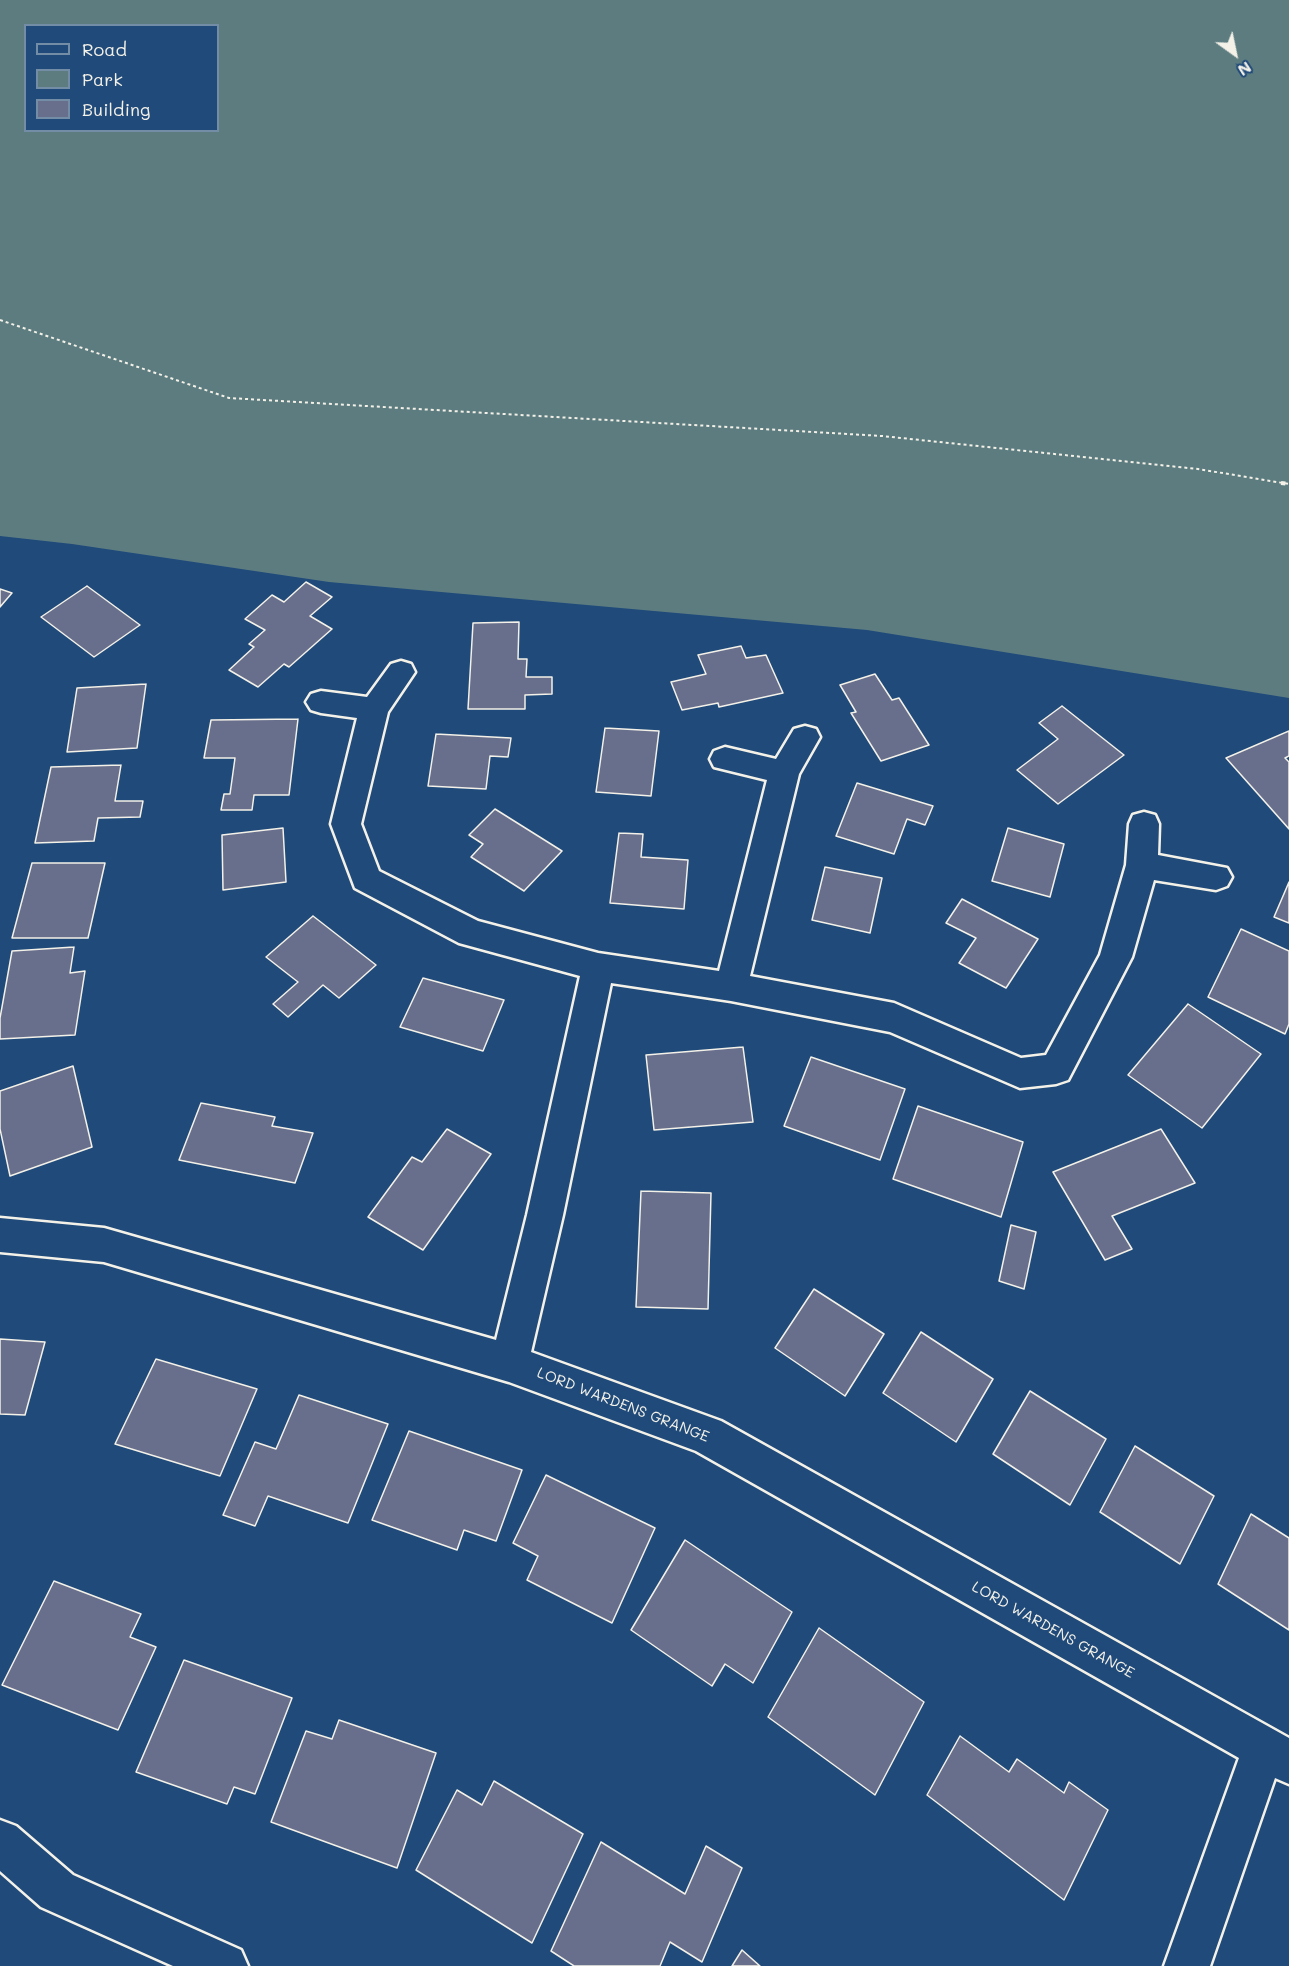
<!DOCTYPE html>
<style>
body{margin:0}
#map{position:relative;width:1289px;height:1966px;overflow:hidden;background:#1f4a7a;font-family:Mali,sans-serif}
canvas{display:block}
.legend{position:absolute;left:24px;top:24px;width:195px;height:108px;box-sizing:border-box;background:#1f4a7a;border:2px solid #748da6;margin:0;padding:8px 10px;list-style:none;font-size:18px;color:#f4f1e8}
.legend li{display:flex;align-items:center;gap:12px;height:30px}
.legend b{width:30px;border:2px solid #748da6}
.north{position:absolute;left:1205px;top:24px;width:60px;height:60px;-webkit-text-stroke:4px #1f4a7a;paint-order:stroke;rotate:147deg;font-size:16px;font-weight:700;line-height:24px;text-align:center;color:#f4f1e8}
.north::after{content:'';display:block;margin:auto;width:21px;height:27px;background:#f4f1e8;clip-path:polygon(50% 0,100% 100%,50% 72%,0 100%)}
</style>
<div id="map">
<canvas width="1289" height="1966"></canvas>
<ul class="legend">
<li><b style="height:8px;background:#1f4a7a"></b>Road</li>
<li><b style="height:16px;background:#5c7c80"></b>Park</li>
<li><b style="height:16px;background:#686f8c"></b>Building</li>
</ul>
<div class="north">N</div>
</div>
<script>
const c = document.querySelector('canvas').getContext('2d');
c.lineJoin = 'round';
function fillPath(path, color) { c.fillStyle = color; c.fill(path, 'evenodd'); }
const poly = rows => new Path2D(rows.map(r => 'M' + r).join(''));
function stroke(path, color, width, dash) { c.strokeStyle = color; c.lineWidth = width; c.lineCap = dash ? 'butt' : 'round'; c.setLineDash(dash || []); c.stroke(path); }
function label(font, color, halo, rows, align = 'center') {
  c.font = font + ' Mali,sans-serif'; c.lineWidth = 6; c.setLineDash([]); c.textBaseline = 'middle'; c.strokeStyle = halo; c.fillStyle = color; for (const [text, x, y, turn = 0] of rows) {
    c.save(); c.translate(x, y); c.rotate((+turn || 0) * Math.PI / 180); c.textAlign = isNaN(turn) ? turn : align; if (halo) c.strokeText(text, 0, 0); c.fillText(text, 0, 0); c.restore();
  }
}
const green = poly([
 [0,0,1289,0,1289,698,867,630,329,582,72,544,0,536],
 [26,26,218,26,218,130,26,130]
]);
const building = poly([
 [306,582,332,597,310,616,332,629,289,667,284,664,258,687,229,670,254,647,249,644,265,630,245,619,272,595,284,602,306,582],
 [87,586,140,625,94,657,41,617,87,586],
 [0,589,12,593,0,607,0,589],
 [519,622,518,659,527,659,526,677,552,677,552,694,525,695,525,709,468,709,473,623,519,622],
 [741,646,746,658,766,655,783,693,719,707,718,703,682,710,671,682,706,674,698,655,741,646],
 [875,674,892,700,899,698,929,745,881,761,851,713,856,712,840,685,875,674],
 [146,684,137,748,67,752,77,688,146,684],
 [1062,706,1124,755,1058,804,1017,770,1058,739,1039,723,1062,706],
 [298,719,289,795,254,795,252,810,221,810,224,794,230,794,235,758,204,758,211,720,298,719],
 [605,728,659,731,651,796,596,792,605,728],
 [1289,731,1289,756,1285,758,1289,762,1289,829,1226,758,1289,731],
 [436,734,511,738,508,757,490,756,486,789,428,786,436,734],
 [121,765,115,801,143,801,140,817,98,818,94,841,35,843,51,767,121,765],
 [857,783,933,806,925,825,907,819,894,854,836,836,857,783],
 [495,809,562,851,524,891,471,857,483,844,469,835,495,809],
 [283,828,286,882,223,890,222,835,283,828],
 [1008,828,1064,844,1050,897,992,881,1008,828],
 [619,833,643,834,641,857,688,860,684,909,610,903,619,833],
 [32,863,105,863,88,938,12,938,32,863],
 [825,867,882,878,870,933,812,920,825,867],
 [1289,882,1289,923,1274,917,1289,882],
 [962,899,1038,939,1006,988,959,963,976,938,946,923,962,899],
 [313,916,376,965,339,998,323,985,288,1017,273,1004,298,982,266,957,313,916],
 [1241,929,1289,951,1289,1024,1285,1034,1208,997,1241,929],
 [74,947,70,973,85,971,75,1035,0,1039,0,1018,12,951,74,947],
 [423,978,504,1000,483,1051,400,1027,423,978],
 [1188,1004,1261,1054,1202,1128,1128,1075,1188,1004],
 [743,1047,753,1122,654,1130,646,1055,743,1047],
 [811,1057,905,1089,880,1160,784,1126,811,1057],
 [73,1066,92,1147,10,1176,0,1129,0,1091,73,1066],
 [201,1103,275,1117,272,1126,313,1133,295,1183,179,1160,201,1103],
 [918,1106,1023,1142,1001,1217,893,1179,918,1106],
 [447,1129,491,1154,423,1250,368,1217,412,1157,422,1162,447,1129],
 [1161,1129,1195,1183,1112,1216,1132,1249,1105,1260,1053,1172,1161,1129],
 [641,1191,711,1193,708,1309,636,1307,641,1191],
 [1011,1225,1036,1232,1024,1289,999,1281,1011,1225],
 [814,1289,884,1334,845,1396,775,1348,814,1289],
 [921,1332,993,1379,956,1442,883,1393,921,1332],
 [0,1339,45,1342,25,1415,0,1414,0,1339],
 [156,1359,257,1389,220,1476,115,1444,156,1359],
 [1030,1391,1106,1439,1070,1505,993,1454,1030,1391],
 [299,1395,388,1424,348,1523,268,1496,255,1526,223,1515,255,1442,276,1449,299,1395],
 [409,1431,522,1470,496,1541,464,1530,457,1550,372,1520,409,1431],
 [1135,1446,1214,1496,1180,1564,1100,1512,1135,1446],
 [546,1475,655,1528,612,1623,527,1580,538,1556,513,1543,546,1475],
 [1251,1514,1289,1538,1289,1630,1218,1584,1251,1514],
 [685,1540,792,1612,753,1683,725,1664,712,1686,631,1630,685,1540],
 [54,1581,141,1614,130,1637,156,1647,118,1730,2,1685,54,1581],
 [819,1628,924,1702,875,1795,768,1717,819,1628],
 [184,1660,292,1698,255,1794,234,1787,227,1804,136,1772,184,1660],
 [339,1720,436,1753,397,1868,271,1822,306,1731,332,1739,339,1720],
 [960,1736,1009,1772,1017,1759,1064,1793,1069,1782,1108,1810,1064,1900,927,1795,960,1736],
 [494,1781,583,1834,532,1943,416,1870,457,1790,482,1805,494,1781],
 [601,1842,685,1894,706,1846,742,1868,702,1962,670,1942,660,1966,574,1966,551,1951,601,1842],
 [742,1950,760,1966,732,1966,742,1950]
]);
const pathFar1 = poly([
 [0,320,229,398,882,436,1198,469,1289,484]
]);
const path = poly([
 [1281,483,1289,484]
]);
const minor = poly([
 [401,661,411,664,415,672,388,712,361,824,379,871,478,921,598,953,719,971,767,780,714,767,710,759,714,751,725,747,776,759,794,729,805,726,816,729,820,737,799,774,750,976,894,1003,1021,1058,1046,1055,1100,955,1126,865,1129,824,1133,815,1144,812,1155,815,1159,824,1158,855,1227,868,1232,877,1227,886,1216,890,1154,880,1132,957,1068,1080,1056,1084,1020,1088,890,1032,731,1001,611,983,563,1215,531,1352,721,1421,1289,1738,1289,1784,1275,1778,1210,1966,1164,1966,1239,1758,696,1451,509,1382,104,1262,0,1252,0,1218,104,1228,496,1340,527,1215,580,976,459,943,355,888,331,824,357,718,321,713,311,710,306,702,311,694,321,691,367,697,391,664,401,661],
 [0,1820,16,1826,73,1875,241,1950,248,1966,173,1966,41,1907,0,1871,0,1820]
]);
const streetNames = [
 ["LORD WARDENS GRANGE",623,1405,21],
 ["LORD WARDENS GRANGE",1053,1630,29]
];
fillPath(green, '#5c7c80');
fillPath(building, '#686f8c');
stroke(building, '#f4f1e8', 1.5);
stroke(minor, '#f4f1e8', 5);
stroke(pathFar1, '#f4f1e8', 2, [3, 3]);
stroke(path, '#f4f1e8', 4, [4.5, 4.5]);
fillPath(minor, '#1f4a7a');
label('15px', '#f4f1e8', '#1f4a7a', streetNames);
</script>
